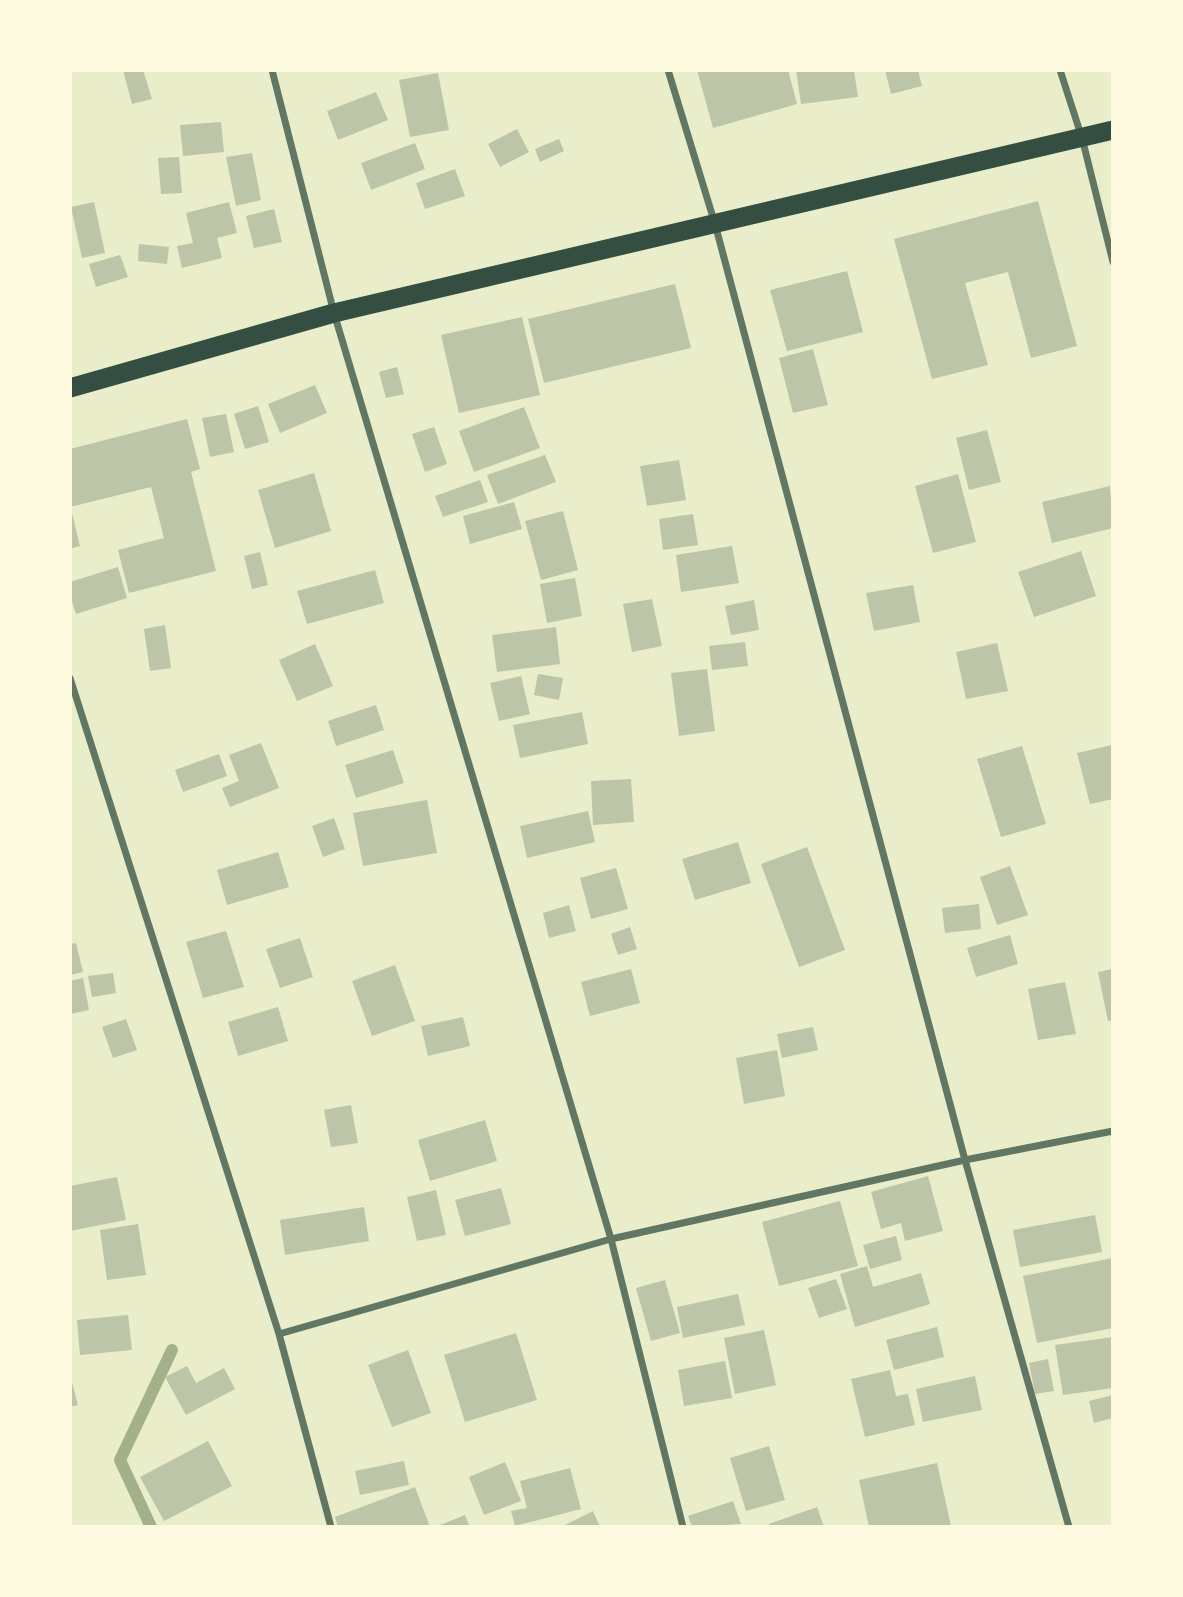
<!DOCTYPE html>
<style>
body{margin:0}
#map{position:relative;width:1183px;height:1597px;overflow:hidden;background:#e9edc9;font-family:"Alegreya Sans",sans-serif}
canvas{display:block}
.frame{position:absolute;inset:0;border:72px solid #fefae0;pointer-events:none}
</style>
<div id="map">
<canvas width="1183" height="1597"></canvas>
<div class="frame"></div>
</div>
<script>
const c = document.querySelector('canvas').getContext('2d');
c.lineJoin = 'round';
const poly = rows => new Path2D(rows.map(r => 'M' + r).join(''));
function stroke(path, color, width, dash) { c.strokeStyle = color; c.lineWidth = width; c.lineCap = dash ? 'butt' : 'round'; c.setLineDash(dash || []); c.stroke(path); }
function fillPath(path, color) { c.fillStyle = color; c.fill(path, 'evenodd'); }
const stream = poly([
 [151,1527,120,1460,172,1350]
]);
const building = poly([
 [123,70,143,70,152,99,132,104],
 [697,70,788,70,797,104,713,128],
 [796,70,854,70,858,97,801,104],
 [885,70,918,70,922,86,891,94],
 [438,73,449,130,410,137,399,80],
 [376,92,388,120,338,140,327,111],
 [221,122,224,152,183,156,180,125],
 [517,129,529,152,500,167,488,144],
 [559,139,564,151,540,162,535,149],
 [415,143,425,169,371,190,361,163],
 [252,153,261,200,236,206,226,157],
 [179,157,182,193,161,194,158,158],
 [455,169,465,196,425,209,416,183],
 [1038,201,1077,346,1031,358,1008,272,965,283,988,365,932,379,894,239],
 [94,202,105,253,82,258,71,207],
 [229,202,237,233,217,238,222,258,182,268,177,246,193,243,186,213],
 [274,209,282,242,254,248,246,216],
 [139,244,169,247,167,264,138,261],
 [120,255,128,277,96,287,89,264],
 [847,271,863,332,787,351,770,290],
 [675,284,691,348,544,383,528,319],
 [522,317,540,395,459,413,441,335],
 [813,349,828,405,793,413,779,358],
 [397,367,404,394,386,398,379,372],
 [315,385,327,413,280,433,268,404],
 [258,406,269,442,245,449,234,414],
 [524,407,540,448,474,472,459,431],
 [226,414,234,452,210,457,202,418],
 [187,419,200,469,191,472,216,571,129,593,118,550,164,538,151,487,70,507,70,449],
 [434,427,447,464,425,472,412,434],
 [987,430,1001,482,969,490,956,438],
 [545,455,556,482,498,504,487,475],
 [679,460,686,500,647,506,640,466],
 [314,473,331,531,275,548,258,490],
 [958,474,976,542,933,553,915,486],
 [480,480,488,502,443,517,435,496],
 [1110,486,1113,528,1052,543,1042,502],
 [514,502,522,529,470,544,463,516],
 [71,509,80,546,70,549,70,510],
 [563,511,578,570,541,580,525,521],
 [693,514,698,545,663,550,659,519],
 [732,546,739,583,681,592,676,555],
 [1081,551,1096,596,1034,617,1018,572],
 [260,552,268,585,252,589,244,556],
 [118,567,127,598,76,614,70,595,70,582],
 [375,570,384,603,307,624,297,591],
 [575,578,582,616,547,623,540,584],
 [913,585,920,622,874,631,866,593],
 [652,599,662,646,632,652,623,604],
 [754,600,759,630,731,635,725,606],
 [165,625,171,668,150,671,144,629],
 [556,627,560,664,497,672,492,635],
 [745,642,748,666,712,670,709,646],
 [997,643,1008,691,966,699,956,652],
 [315,644,333,686,297,701,279,660],
 [707,669,715,731,679,736,671,673],
 [538,674,563,678,559,700,534,695],
 [521,676,530,714,499,721,490,683],
 [376,705,384,730,336,746,328,721],
 [582,712,588,744,520,758,513,725],
 [261,743,279,788,230,807,222,788,239,781,229,755],
 [1112,745,1113,799,1090,804,1077,753],
 [1022,746,1046,824,1001,837,977,759],
 [393,750,404,783,356,798,345,765],
 [219,754,227,776,183,792,175,770],
 [631,779,634,822,593,825,591,781],
 [427,800,437,853,363,866,353,813],
 [588,811,595,842,527,858,520,826],
 [334,818,345,849,323,857,312,826],
 [738,842,751,883,695,900,682,859],
 [807,847,845,950,799,967,761,864],
 [278,852,289,887,227,905,217,870],
 [1010,866,1028,915,997,925,980,877],
 [616,868,628,909,591,919,580,878],
 [979,904,981,929,945,933,942,908],
 [569,905,576,931,549,938,543,913],
 [630,927,637,949,618,955,611,934],
 [226,931,244,987,203,998,186,942],
 [1010,935,1018,964,976,977,967,948],
 [300,938,313,977,280,988,266,949],
 [76,943,83,972,70,975,70,944],
 [395,965,415,1021,372,1036,352,981],
 [631,969,640,1003,590,1016,581,982],
 [1113,969,1113,1020,1108,1021,1098,972],
 [113,973,116,993,92,997,88,976],
 [83,978,89,1010,70,1014,70,981],
 [1065,982,1076,1034,1038,1040,1028,989],
 [278,1007,288,1041,238,1056,228,1022],
 [463,1017,470,1046,428,1056,421,1026],
 [126,1019,137,1050,113,1058,102,1027],
 [813,1027,818,1050,782,1058,777,1034],
 [777,1050,785,1096,744,1104,736,1058],
 [351,1105,358,1143,331,1147,324,1110],
 [485,1120,497,1161,430,1181,418,1140],
 [928,1176,943,1231,905,1241,901,1223,881,1229,871,1192],
 [117,1177,126,1220,70,1231,70,1186],
 [501,1188,511,1224,465,1236,455,1200],
 [436,1190,446,1235,417,1241,407,1197],
 [840,1201,858,1266,779,1286,762,1222],
 [364,1207,369,1241,285,1255,280,1220],
 [1095,1215,1102,1252,1020,1267,1013,1230],
 [138,1224,146,1275,107,1280,100,1230],
 [896,1236,902,1260,870,1269,863,1245],
 [1113,1258,1113,1328,1037,1343,1023,1276],
 [867,1266,873,1287,921,1273,930,1304,855,1327,840,1274],
 [836,1279,847,1309,819,1318,808,1288],
 [665,1280,680,1333,651,1341,636,1288],
 [738,1294,745,1325,683,1338,677,1307],
 [128,1315,132,1350,80,1355,77,1320],
 [937,1327,944,1357,894,1370,886,1340],
 [764,1330,776,1385,735,1394,724,1338],
 [516,1333,537,1400,465,1422,444,1355],
 [1113,1337,1113,1388,1063,1395,1055,1345],
 [408,1350,431,1413,392,1427,368,1365],
 [1048,1359,1054,1391,1035,1394,1029,1363],
 [725,1361,732,1398,684,1406,678,1370],
 [187,1366,196,1383,224,1368,235,1389,186,1415,165,1377],
 [890,1370,896,1396,908,1394,915,1425,865,1437,851,1379],
 [70,1375,78,1405,70,1407],
 [975,1376,982,1410,923,1422,916,1389],
 [1113,1395,1113,1418,1094,1423,1089,1401],
 [208,1441,232,1486,164,1521,140,1477],
 [769,1446,785,1500,746,1511,730,1458],
 [404,1461,409,1485,360,1495,355,1471],
 [505,1462,521,1501,484,1515,469,1477],
 [937,1463,951,1526,869,1527,859,1480],
 [570,1468,581,1509,515,1526,511,1511,527,1508,520,1481],
 [415,1487,430,1527,338,1527,335,1517],
 [733,1501,741,1524,692,1527,688,1516],
 [817,1507,824,1527,770,1527,769,1524],
 [593,1511,600,1527,561,1527],
 [465,1515,470,1527,435,1527]
]);
const minor = poly([
 [272,70,334,313,611,1239,683,1527],
 [668,70,715,224,965,1160,1069,1527],
 [1060,70,1082,138,1113,262],
 [70,678,279,1334,331,1527],
 [279,1334,611,1239,965,1160,1113,1131]
]);
const trunk = poly([
 [70,388,334,313,1113,130]
]);
stroke(stream, '#a3b18a', 12);
fillPath(building, '#bcc5a7');
stroke(minor, '#617663', 7);
stroke(trunk, '#344e41', 19);
</script>
